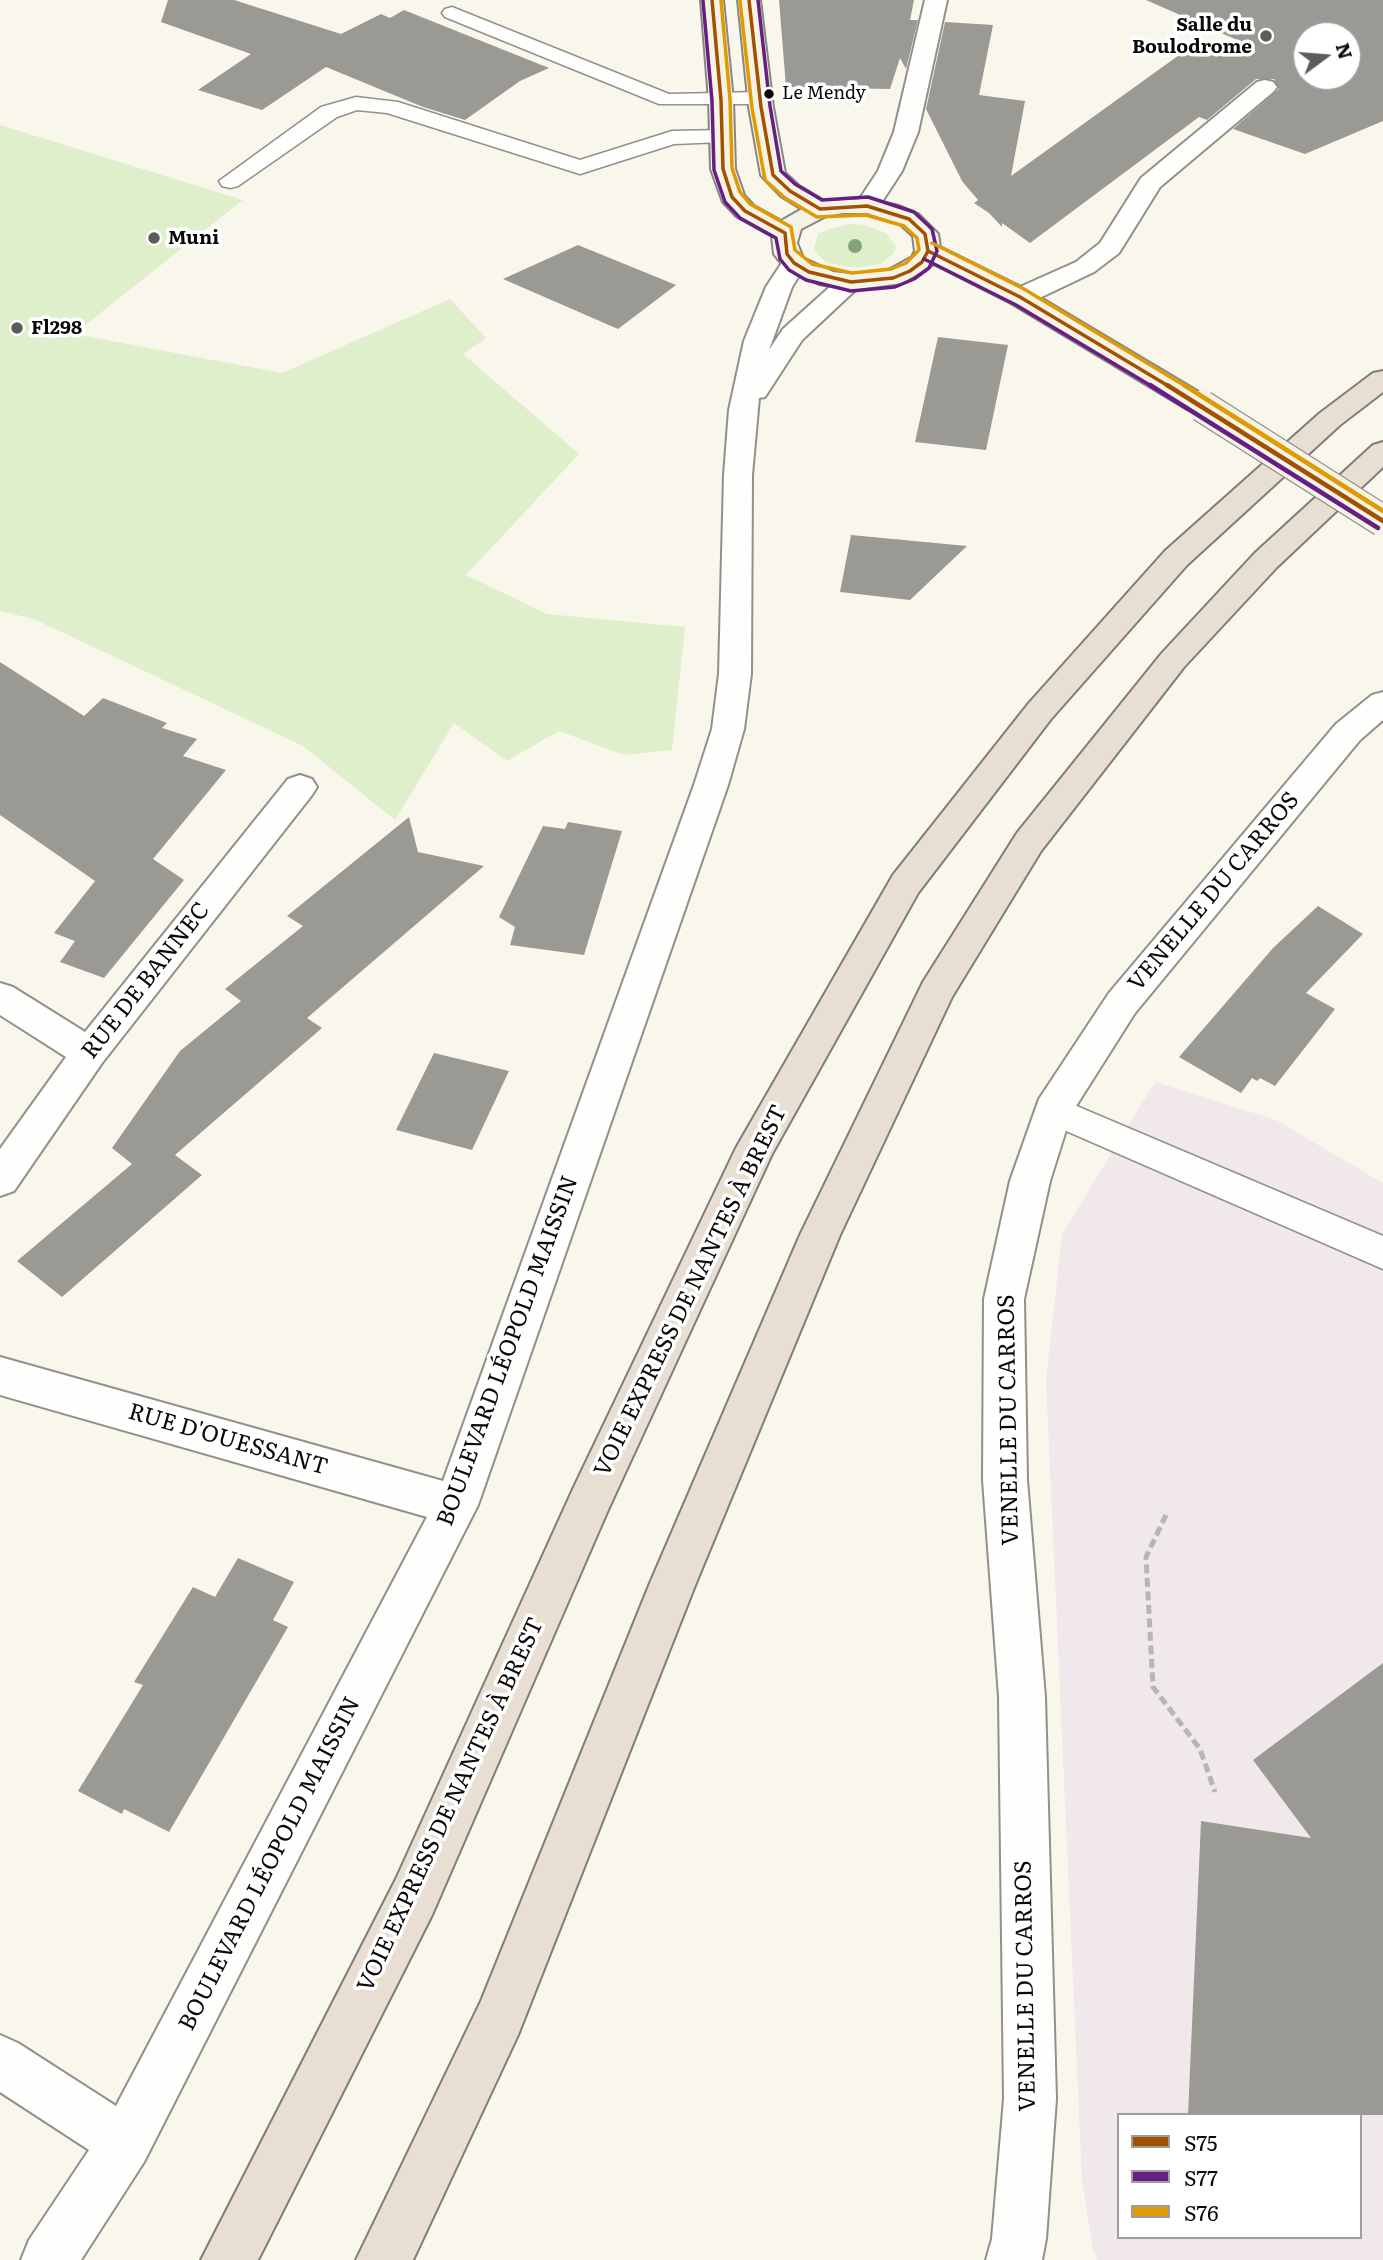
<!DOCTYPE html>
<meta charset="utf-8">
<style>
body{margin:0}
#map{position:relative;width:1383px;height:2260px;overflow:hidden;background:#f9f7ec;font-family:Literata,serif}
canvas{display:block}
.legend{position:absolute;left:1117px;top:2113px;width:245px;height:126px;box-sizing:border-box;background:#fff;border:2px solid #9d9d9d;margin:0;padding:9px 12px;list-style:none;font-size:21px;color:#090909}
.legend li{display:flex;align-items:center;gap:14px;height:35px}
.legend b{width:35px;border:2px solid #9d9d9d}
.north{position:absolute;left:1292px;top:21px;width:70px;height:70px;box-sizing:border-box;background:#fff;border:2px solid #9d9d9d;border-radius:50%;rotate:74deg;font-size:19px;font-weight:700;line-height:28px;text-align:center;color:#090909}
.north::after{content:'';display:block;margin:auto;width:24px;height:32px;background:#5d5c58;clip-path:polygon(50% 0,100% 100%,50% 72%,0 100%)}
</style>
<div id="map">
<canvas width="1383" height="2260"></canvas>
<ul class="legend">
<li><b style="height:9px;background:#a25100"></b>S75</li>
<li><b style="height:9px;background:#651f82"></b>S77</li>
<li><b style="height:9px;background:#e09a04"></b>S76</li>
</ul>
<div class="north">N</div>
</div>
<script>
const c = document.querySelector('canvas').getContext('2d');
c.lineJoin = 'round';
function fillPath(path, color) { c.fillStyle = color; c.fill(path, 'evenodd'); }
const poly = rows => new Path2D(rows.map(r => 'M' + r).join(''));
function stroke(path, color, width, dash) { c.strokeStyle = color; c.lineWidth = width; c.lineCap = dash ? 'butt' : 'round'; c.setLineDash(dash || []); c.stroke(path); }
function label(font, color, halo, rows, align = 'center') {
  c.font = font + ' Literata,serif'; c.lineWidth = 7; c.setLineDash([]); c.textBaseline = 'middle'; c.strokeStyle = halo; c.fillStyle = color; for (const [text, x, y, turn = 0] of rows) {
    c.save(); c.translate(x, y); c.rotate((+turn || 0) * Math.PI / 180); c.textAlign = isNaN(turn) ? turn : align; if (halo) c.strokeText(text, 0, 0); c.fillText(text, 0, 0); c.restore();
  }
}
const industrial = poly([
 [1155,1082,1276,1120,1383,1183,1383,2260,1097,2260,1092,2245,1082,2180,1046,1380,1062,1234],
 [1119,2115,1360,2115,1360,2237,1119,2237]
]);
const green = poly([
 [0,125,243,200,74,334,282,373,450,299,486,338,463,354,579,454,466,575,547,614,685,627,672,750,624,755,559,731,507,761,454,723,395,820,303,746,34,619,0,611],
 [852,224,865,225,886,233,896,246,894,253,881,264,855,268,828,263,819,256,814,249,818,234,828,229]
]);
const building = poly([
 [168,0,234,0,341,34,381,14,390,18,404,10,549,68,520,81,465,120,423,107,326,67,262,110,198,90,251,54,161,22],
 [779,0,914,0,910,20,918,20,906,69,900,58,890,89,786,87],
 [1146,0,1383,0,1383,121,1305,154,1233,129,1279,89,1274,79,1256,79,1207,120,1199,117,1030,243,1002,223,1002,227,989,213,974,203,978,200,962,181,926,109,945,22,993,25,979,95,1025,101,1011,176,1200,40,1244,43],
 [1306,35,1348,35,1348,77,1306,77],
 [578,245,676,285,618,329,503,279],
 [938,337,1008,345,986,450,915,442],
 [851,535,967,546,910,600,840,592],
 [0,662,84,716,103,698,167,723,162,728,197,739,183,756,226,770,153,859,184,880,104,978,60,962,75,941,54,933,95,881,0,815],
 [409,817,418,852,484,866,307,1018,322,1028,175,1155,202,1175,62,1297,17,1261,132,1164,112,1148,180,1051,241,1001,225,989,303,926,287,916],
 [568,822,622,831,584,955,510,945,515,927,499,917,543,826,565,829],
 [1318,906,1363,934,1306,993,1335,1009,1275,1086,1260,1078,1257,1081,1252,1078,1241,1093,1179,1057,1273,948],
 [434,1053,509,1071,472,1150,396,1130],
 [238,1558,294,1582,273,1620,288,1627,169,1832,124,1809,122,1814,78,1791,143,1685,134,1682,193,1587,215,1597],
 [1383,1663,1383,2115,1188,2115,1201,1821,1311,1838,1253,1760]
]);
const path = poly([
 [1166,1515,1146,1557,1153,1687,1200,1749,1215,1792]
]);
const lane = poly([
 [452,7,669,94,760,92,767,94,771,98,767,102,760,104,659,104,445,17,442,13,445,9,452,7],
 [356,97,398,102,580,160,672,131,723,130,731,131,734,136,731,141,723,142,674,144,580,174,387,113,357,110,337,117,238,186,230,188,222,186,219,181,321,107,356,97],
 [1053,1096,1383,1236,1383,1269,1041,1120,1036,1110,1041,1100,1053,1096]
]);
const street = poly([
 [925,0,947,0,918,132,902,171,876,211,867,213,858,211,855,206,878,171,894,132,925,0],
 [1265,80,1273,82,1277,87,1273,92,1160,187,1119,253,1094,272,1029,303,1020,305,1011,303,1007,297,1011,291,1076,262,1100,243,1141,178,1257,82,1265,80],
 [794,255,803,258,807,263,792,287,769,350,783,329,842,276,851,274,860,276,864,282,802,340,765,397,759,398,752,475,751,674,744,729,728,785,478,1505,144,2162,81,2260,21,2260,29,2240,89,2150,0,2092,0,2035,18,2043,116,2106,427,1517,0,1395,0,1357,443,1481,694,785,712,729,719,674,724,475,729,410,744,341,766,287,785,258,794,255],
 [1383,692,1383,720,1360,740,1135,1013,1071,1114,1050,1181,1024,1299,1027,1480,1045,1697,1056,2099,1046,2239,1042,2260,986,2260,992,2239,1004,2099,999,1697,983,1480,984,1299,1010,1181,1039,1099,1109,993,1336,724,1372,695,1383,692],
 [300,775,312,779,317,787,312,795,102,1063,14,1191,0,1196,0,1149,66,1057,0,1015,0,983,13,987,85,1032,288,779,300,775]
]);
const secondary = poly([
 [701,0,723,0,733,100,735,169,744,195,754,206,781,221,802,209,781,196,761,175,749,107,738,0,760,0,773,107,785,173,799,186,824,201,867,199,899,206,918,214,938,234,940,247,1029,291,1212,400,1216,406,1212,412,1202,414,1192,412,1011,303,934,264,902,283,851,290,819,284,785,268,774,254,772,236,736,216,723,202,711,169,709,100,701,0],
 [843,213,867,213,900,224,913,236,915,251,912,257,887,271,851,274,833,272,803,258,797,243,801,229,826,216,843,213]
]);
const highway = poly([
 [1383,371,1383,392,1340,425,1187,565,1051,719,918,893,772,1154,608,1510,432,1915,258,2260,201,2260,396,1879,573,1489,736,1148,893,875,1029,703,1165,551,1320,413,1373,373,1383,371],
 [1383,442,1383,467,1277,567,1184,667,1041,851,952,997,840,1235,696,1583,518,2035,413,2260,356,2260,481,2001,650,1583,800,1235,923,982,1017,833,1162,653,1255,553,1373,445,1383,442]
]);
const secondaryBridge = poly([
 [1202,406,1383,521]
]);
const bus1Far1 = poly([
 [712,0,721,100,723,169,732,197,745,211,785,233,787,254,794,263,809,272,851,282,893,278,910,271,922,262,928,251,925,234,909,219,867,206,820,209,790,191,773,175,761,107,749,0],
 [928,251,1020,297,1170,387]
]);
const bus1 = poly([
 [1167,385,1383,521]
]);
const bus2Far1 = poly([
 [703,1,712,101,714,170,725,202,740,218,776,238,780,259,789,270,806,280,851,291,895,287,914,279,929,268,937,251,932,229,914,212,868,197,822,200,795,184,781,171,770,106,758,0],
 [924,259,1016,305,1153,387]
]);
const bus2 = poly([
 [1150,385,1378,528]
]);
const bus3Far1 = poly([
 [721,0,730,99,732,168,740,192,750,204,791,227,795,250,812,264,852,273,891,269,906,263,919,250,917,238,904,226,866,215,817,217,785,198,765,180,752,108,740,1],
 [932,243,1024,289,1187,387]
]);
const bus3 = poly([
 [1184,385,1383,511]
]);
const trees = [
 [855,246]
];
const markers = [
 [1266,36,7,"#5d5c58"],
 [769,94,6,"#090909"],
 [154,238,7,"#5d5c58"],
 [17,328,7,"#5d5c58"]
];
const farBusnames = [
 ["Le Mendy",782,94]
];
const farPoinames = [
 ["Salle du",1252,25,"right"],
 ["Boulodrome",1252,47,"right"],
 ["Muni",168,238],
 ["Fl298",31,328]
];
const streetNames = [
 ["VENELLE DU CARROS",1214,892,-50],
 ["RUE DE BANNEC",146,981,-52],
 ["VOIE EXPRESS DE NANTES À BREST",691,1291,-64],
 ["BOULEVARD LÉOPOLD MAISSIN",508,1351,-70],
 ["VENELLE DU CARROS",1009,1420,-91],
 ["RUE D'OUESSANT",228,1440,16],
 ["VOIE EXPRESS DE NANTES À BREST",451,1805,-65],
 ["BOULEVARD LÉOPOLD MAISSIN",270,1864,-63],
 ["VENELLE DU CARROS",1026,1986,-91]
];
fillPath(industrial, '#f0e8ea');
fillPath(green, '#dfefcb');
fillPath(building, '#9b9993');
stroke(lane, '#91908b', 3);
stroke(street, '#91908b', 4);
stroke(secondary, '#888782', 4);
stroke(highway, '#7e7d78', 4);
stroke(path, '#b6b6b4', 5, [9, 4.5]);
fillPath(lane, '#fefefc');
fillPath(street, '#fefefc');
fillPath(secondary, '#f4f3e6');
fillPath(highway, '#e9ded2');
stroke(secondaryBridge, '#888782', 33, []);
stroke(secondaryBridge, '#f4f3e6', 31);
stroke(bus1Far1, '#a25100', 3.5);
stroke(bus1, '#a25100', 4.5);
stroke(bus2Far1, '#651f82', 3.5);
stroke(bus2, '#651f82', 4.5);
stroke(bus3Far1, '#e09a04', 3.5);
stroke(bus3, '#e09a04', 4.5);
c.fillStyle = '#84a478';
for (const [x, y] of trees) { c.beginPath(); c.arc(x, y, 7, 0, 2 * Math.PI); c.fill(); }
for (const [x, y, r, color] of markers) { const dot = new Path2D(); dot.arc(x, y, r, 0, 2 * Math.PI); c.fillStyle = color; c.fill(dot); stroke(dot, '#fff', 2.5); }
label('18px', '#090909', '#fff', farBusnames, 'left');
label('bold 19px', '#090909', '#fff', farPoinames, 'left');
label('23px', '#090909', '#fff', streetNames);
</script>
